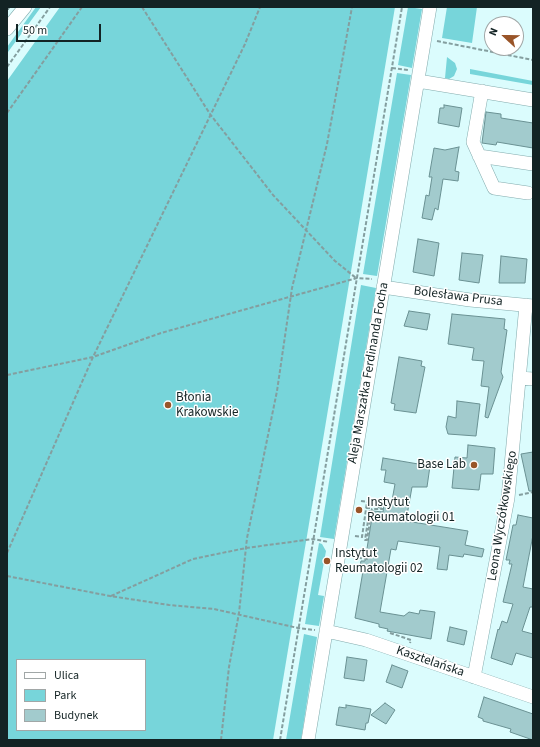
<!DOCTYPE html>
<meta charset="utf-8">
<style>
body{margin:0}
#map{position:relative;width:540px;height:747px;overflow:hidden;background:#dbfcfd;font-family:"Source Sans 3",sans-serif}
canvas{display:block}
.frame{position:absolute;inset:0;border:8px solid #132324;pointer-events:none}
.legend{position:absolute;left:16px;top:659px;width:130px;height:72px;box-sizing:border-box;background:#fff;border:1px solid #a1a7a7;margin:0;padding:5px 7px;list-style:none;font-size:12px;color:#132324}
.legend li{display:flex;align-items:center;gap:8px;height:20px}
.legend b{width:20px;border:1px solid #a1a7a7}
.north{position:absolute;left:484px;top:16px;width:40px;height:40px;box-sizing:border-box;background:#fff;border:1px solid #a1a7a7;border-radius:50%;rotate:292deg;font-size:11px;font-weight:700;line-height:16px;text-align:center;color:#132324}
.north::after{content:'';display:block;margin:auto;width:14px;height:18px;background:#995428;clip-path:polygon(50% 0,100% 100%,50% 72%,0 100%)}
.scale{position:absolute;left:16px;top:24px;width:85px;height:18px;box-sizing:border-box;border:2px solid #132324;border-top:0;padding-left:5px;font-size:12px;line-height:14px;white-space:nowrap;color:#132324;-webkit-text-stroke:3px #fff;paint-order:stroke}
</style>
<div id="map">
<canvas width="540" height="747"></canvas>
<div class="frame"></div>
<ul class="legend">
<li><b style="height:5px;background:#fff"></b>Ulica</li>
<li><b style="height:11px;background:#77d5da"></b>Park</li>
<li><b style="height:11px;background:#a2cbcd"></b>Budynek</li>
</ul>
<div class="north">N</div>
<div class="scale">50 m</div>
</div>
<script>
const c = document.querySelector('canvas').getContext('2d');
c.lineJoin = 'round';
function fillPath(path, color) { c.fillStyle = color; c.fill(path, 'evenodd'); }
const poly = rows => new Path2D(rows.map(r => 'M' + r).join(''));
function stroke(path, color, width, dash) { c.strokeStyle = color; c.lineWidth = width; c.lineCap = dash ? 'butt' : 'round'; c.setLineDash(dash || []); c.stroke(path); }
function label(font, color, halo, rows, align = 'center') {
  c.font = font + ' "Source Sans 3",sans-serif'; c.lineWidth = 3; c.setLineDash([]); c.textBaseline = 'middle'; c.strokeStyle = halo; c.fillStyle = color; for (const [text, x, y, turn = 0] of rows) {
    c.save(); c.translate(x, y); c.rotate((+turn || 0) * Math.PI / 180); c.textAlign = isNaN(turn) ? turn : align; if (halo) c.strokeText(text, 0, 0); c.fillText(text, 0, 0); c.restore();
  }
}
const green = poly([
 [36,7,41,7,8,52,7,47],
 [60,7,395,7,273,740,7,740,7,81],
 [17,660,145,660,145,730,17,730],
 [408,7,422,9,412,68,398,65],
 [447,7,477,7,472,43,442,38],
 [447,57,455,63,457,69,454,76,449,79,445,78],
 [470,69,533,81,533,85,470,74],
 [397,73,411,75,377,276,363,274],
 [361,285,376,288,334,539,320,537],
 [319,543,322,544,326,551,318,595,324,596,319,626,305,624],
 [304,634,317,637,301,740,286,740]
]);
const building = poly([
 [444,105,462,108,459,127,438,123,440,108,444,108,444,105],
 [486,112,501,114,501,118,533,123,533,148,497,142,496,145,482,143,486,112],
 [459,147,455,171,459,172,458,181,443,179,438,210,435,208,432,220,422,218,426,195,429,196,432,177,429,177,434,148,445,150,459,147],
 [418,239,439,243,434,276,413,272,418,239],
 [462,253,483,255,479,283,459,280,462,253],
 [501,256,527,259,525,283,499,283,501,256],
 [409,311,430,314,427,330,404,326,409,311],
 [452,314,505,319,504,329,507,330,501,372,503,377,488,418,485,417,489,387,481,386,484,361,472,360,474,348,448,344,452,314],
 [399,357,422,361,421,366,425,367,416,413,394,410,395,404,391,403,399,357],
 [457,401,480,404,476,436,448,434,446,427,448,416,456,418,457,401],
 [468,445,495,448,493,474,481,474,479,490,452,488,455,457,467,458,468,445],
 [533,452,533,491,529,491,521,454,533,452],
 [383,458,430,466,427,487,412,487,406,521,468,531,465,545,484,549,482,557,464,554,463,557,449,555,447,570,437,569,440,547,398,541,396,550,391,549,380,612,404,616,409,612,419,614,420,610,435,612,431,639,387,631,388,629,379,627,379,624,355,618,363,571,359,570,361,561,365,561,373,511,383,512,384,505,391,506,395,484,384,482,386,470,381,470,383,458],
 [518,515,533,518,533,535,523,587,533,589,533,607,530,607,522,631,533,634,533,658,516,653,512,665,491,658,498,629,499,630,502,621,507,623,513,604,503,602,512,564,509,564,510,560,506,560,513,525,516,525,518,515],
 [450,627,467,631,464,645,447,641,450,627],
 [347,657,367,660,364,681,344,678,347,657],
 [392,665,408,671,402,688,386,682,392,665],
 [484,697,533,714,533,740,510,732,511,729,483,721,483,719,478,717,484,697],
 [385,703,395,710,386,724,371,715,385,703],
 [346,705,371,709,368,723,366,723,365,730,336,725,339,707,346,708,346,705]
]);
const path = poly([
 [142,7,210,114,273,195,335,261,356,278],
 [437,41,533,60],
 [7,67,50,7],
 [392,68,408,70],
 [7,113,82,7],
 [7,375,93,357,161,333,357,278,372,279],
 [519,495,533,492],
 [361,501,368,502,383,509],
 [366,508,370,508,365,540,367,540,372,509,383,509],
 [355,536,362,537,367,502],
 [7,553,93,357,245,44,260,7],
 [352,557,368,559],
 [7,576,110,596,169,605,214,609,298,628,315,630],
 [111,596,193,559,246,548,313,539,329,542],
 [390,633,411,640,410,643],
 [221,740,229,667,239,613,247,538,277,391,292,288,327,144,352,7],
 [280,740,402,7]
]);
const minor = poly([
 [7,29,25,7],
 [418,81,533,100],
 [482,91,473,142,494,188,528,193],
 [479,156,533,164],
 [383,287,470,300,533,306],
 [519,378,533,379],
 [326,631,366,640,533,697],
 [474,677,508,498,526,305],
 [308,740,430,7]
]);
const tram = poly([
 [7,11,10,7]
]);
const markers = [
 [168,405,4,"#995428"],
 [474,465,4,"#995428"],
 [359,510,4,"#995428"],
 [327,561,4,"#995428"]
];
const streetNames = [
 ["Bolesława Prusa",458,297,7],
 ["Aleja Marszałka Ferdinanda Focha",369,373,-80],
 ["Leona Wyczółkowskiego",503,516,-81],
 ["Kasztelańska",430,662,19]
];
const poiNames = [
 ["Błonia",176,398],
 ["Krakowskie",176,413],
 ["Base Lab",466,465,"right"],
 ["Instytut",367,503],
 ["Reumatologii 01",367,518],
 ["Instytut",335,554],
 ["Reumatologii 02",335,569]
];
fillPath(green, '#77d5da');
fillPath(building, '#a2cbcd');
stroke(building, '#6a9193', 1);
stroke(minor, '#83abad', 14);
stroke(path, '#849e9f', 2, [4, 2]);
stroke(minor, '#fff', 13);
stroke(tram, '#415455', 1);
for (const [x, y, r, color] of markers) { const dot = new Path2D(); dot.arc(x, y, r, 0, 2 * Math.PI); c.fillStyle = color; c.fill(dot); stroke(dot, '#fff', 1.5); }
label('13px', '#132324', '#fff', streetNames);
label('13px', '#132324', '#fff', poiNames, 'left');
</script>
